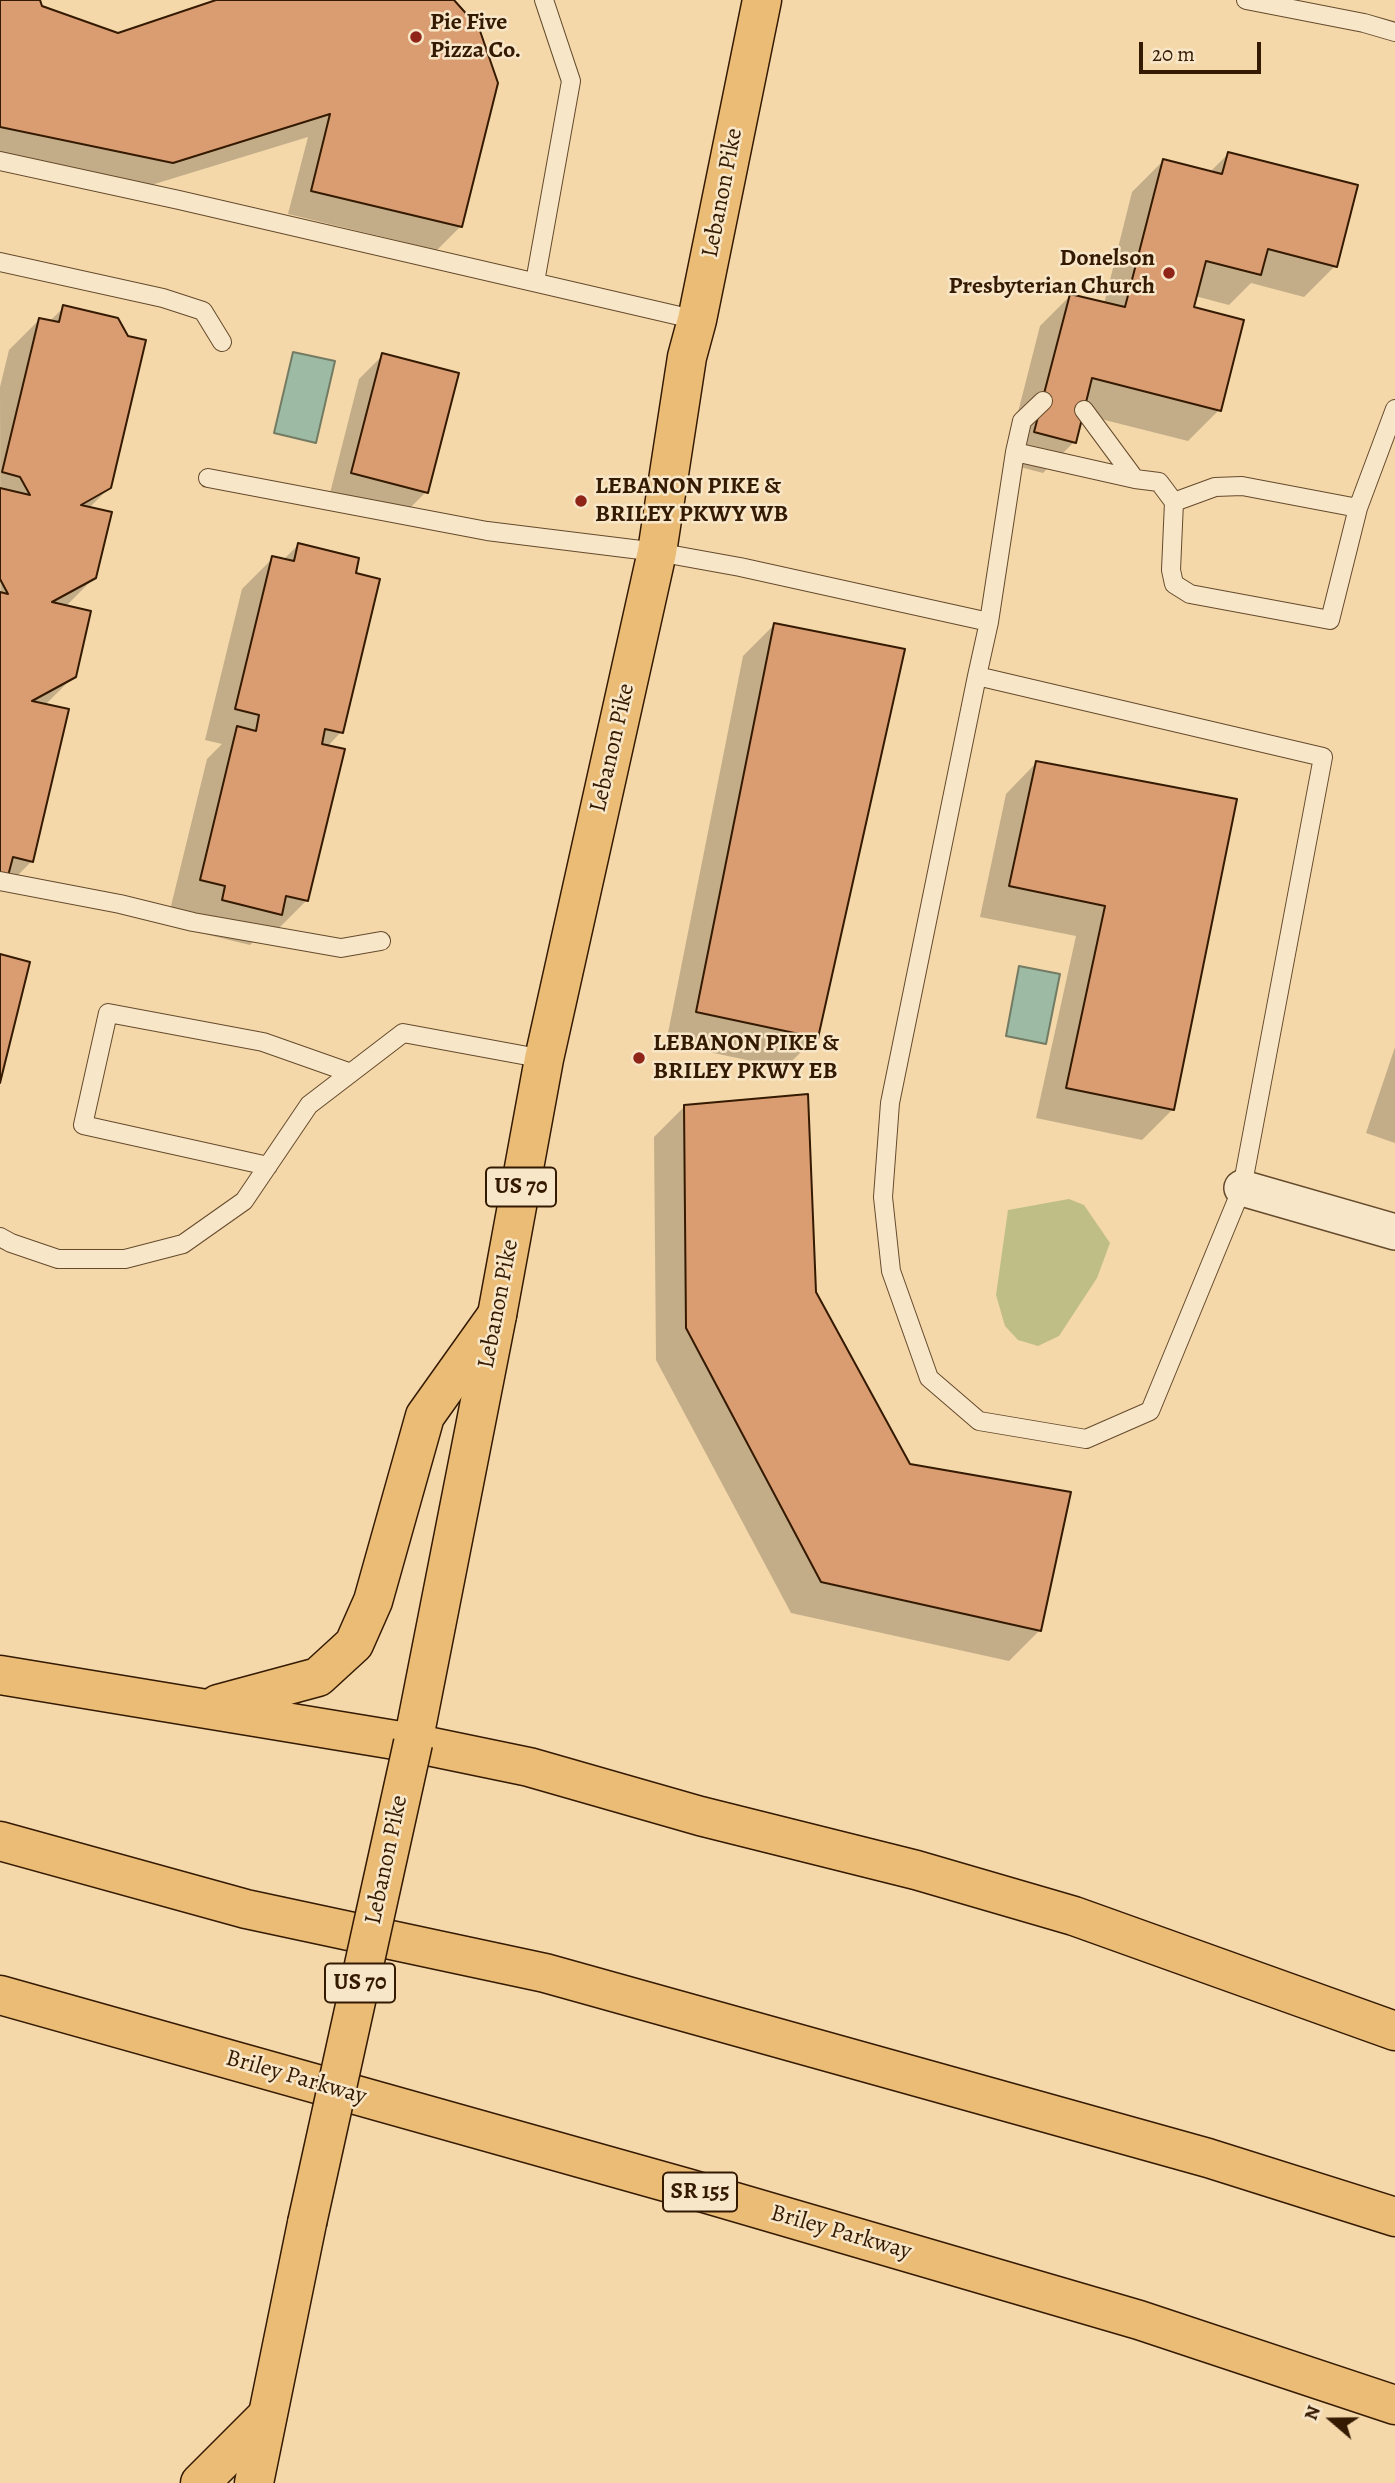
<!DOCTYPE html>
<style>
body{margin:0}
#map{position:relative;width:1395px;height:2483px;overflow:hidden;background:#f4d8aa;font-family:Alegreya,serif}
canvas{display:block}
.north{position:absolute;left:1297px;top:2385px;width:70px;height:70px;-webkit-text-stroke:5px #f8e6c8;paint-order:stroke;rotate:290deg;font-size:19px;font-weight:700;line-height:28px;text-align:center;color:#351a02}
.north::after{content:'';display:block;margin:auto;width:24px;height:32px;background:#351a02;clip-path:polygon(50% 0,100% 100%,50% 72%,0 100%)}
.scale{position:absolute;left:1139px;top:42px;width:122px;height:32px;box-sizing:border-box;border:4px solid #351a02;border-top:0;padding-left:9px;font-size:21px;line-height:24px;white-space:nowrap;color:#351a02;-webkit-text-stroke:5px #f8e6c8;paint-order:stroke}
</style>
<div id="map">
<canvas width="1395" height="2483"></canvas>
<div class="north">N</div>
<div class="scale">20 m</div>
</div>
<script>
const c = document.querySelector('canvas').getContext('2d');
c.lineJoin = 'round';
function fillPath(path, color) { c.fillStyle = color; c.fill(path, 'evenodd'); }
const poly = rows => new Path2D(rows.map(r => 'M' + r).join(''));
function stroke(path, color, width, dash) { c.strokeStyle = color; c.lineWidth = width; c.lineCap = dash ? 'butt' : 'round'; c.setLineDash(dash || []); c.stroke(path); }
function label(font, color, halo, rows, align = 'center') {
  c.font = font + ' Alegreya,serif'; c.lineWidth = 5; c.setLineDash([]); c.textBaseline = 'middle'; c.strokeStyle = halo; c.fillStyle = color; for (const [text, x, y, turn = 0] of rows) {
    c.save(); c.translate(x, y); c.rotate((+turn || 0) * Math.PI / 180); c.textAlign = isNaN(turn) ? turn : align; if (halo) c.strokeText(text, 0, 0); c.fillText(text, 0, 0); c.restore();
  }
}
const green = poly([
 [1069,1199,1084,1205,1110,1243,1097,1278,1059,1336,1038,1346,1018,1340,1005,1326,996,1295,1008,1210]
]);
const water = poly([
 [293,352,335,361,316,443,274,433,293,352],
 [1019,966,1060,974,1046,1044,1006,1036,1019,966]
]);
const shadow = poly([
 [0,0,38,0,41,7,118,35,221,0,452,0,461,226,437,250,288,214,308,137,148,186,0,155],
 [1228,154,1335,266,1304,297,1251,283,1229,305,1195,296,1192,308,1219,410,1188,441,1081,414,1074,442,1043,473,1005,463,1040,326,1071,295,1104,304,1132,192,1163,161,1209,173],
 [64,307,110,487,89,508,95,577,65,607,74,676,45,705,32,861,1,892,0,387,9,350,39,320,49,322],
 [383,355,426,492,402,516,329,497,359,379],
 [298,545,341,732,327,747,307,900,276,931,266,929,250,945,192,931,170,910,207,759,222,744,205,740,242,589,273,558,283,560],
 [774,625,816,1037,785,1068,666,1043,743,656],
 [1036,763,1235,801,1172,1110,1142,1140,1036,1118,1076,936,980,917,1006,794],
 [1395,1047,1395,1143,1366,1133],
 [685,1106,814,1292,908,1465,1040,1630,1009,1661,791,1613,656,1360,654,1137]
]);
const building = poly([
 [0,0,40,0,42,6,118,33,216,0,454,0,479,28,498,83,462,227,311,191,330,114,173,163,0,127,0,0],
 [1228,152,1358,185,1337,267,1268,249,1261,275,1206,261,1194,307,1244,320,1221,411,1092,378,1076,443,1034,432,1070,294,1125,307,1163,159,1222,174,1228,152],
 [63,305,118,318,128,336,146,340,111,488,81,505,112,512,96,578,52,602,91,611,76,677,32,701,69,709,33,862,13,857,8,876,0,874,0,592,8,594,0,579,0,488,30,495,20,477,2,472,39,318,59,322,63,305],
 [382,353,459,373,428,493,351,473,382,353],
 [298,543,359,558,356,573,380,579,343,733,325,729,322,744,345,749,308,901,286,896,282,915,222,900,225,886,200,880,237,726,256,731,259,715,235,709,272,556,294,561,298,543],
 [774,623,905,649,818,1038,696,1012,774,623],
 [1036,761,1237,799,1174,1110,1066,1088,1105,906,1009,886,1036,761],
 [0,954,30,962,0,1083,0,954],
 [808,1094,816,1292,910,1464,1071,1492,1041,1631,821,1582,686,1328,684,1105,808,1094]
]);
const lane = poly([
 [1246,0,1364,23,1395,32],
 [0,161,179,200,697,320],
 [0,262,163,298,203,311,222,342],
 [535,282,571,81,544,0],
 [1084,410,1135,479,1159,482,1174,502,1171,570,1174,584,1190,594,1330,620,1358,508,1242,486,1215,487,1174,502],
 [1015,452,1135,479],
 [208,478,487,531,657,552,740,567,989,622],
 [1358,508,1395,409],
 [977,676,1323,757,1242,1188,1150,1411,1086,1439,979,1421,929,1378,891,1271,883,1197,890,1103,977,676,989,622,1015,452,1022,421,1043,401],
 [0,881,120,904,193,922,341,948,381,941],
 [268,1166,83,1125,108,1013,263,1042,351,1073],
 [0,1237,11,1243,58,1259,125,1259,183,1244,244,1201,309,1105,403,1033,544,1059]
]);
const street = poly([
 [1242,1188,1395,1232]
]);
const primary = poly([
 [413,1743,497,1315,544,1059,657,552,687,357,697,320,762,0],
 [254,2483,307,2223]
]);
const highway = poly([
 [0,1675,413,1743,529,1767,700,1816,916,1870,1074,1916,1395,2031],
 [218,1704,318,1677,354,1644,373,1601,425,1416,497,1315],
 [0,1841,246,1909,545,1973,1208,2158,1395,2217],
 [0,1995,687,2188,1139,2320,1395,2405],
 [200,2483,267,2416]
]);
const primaryBridge = poly([
 [307,2223,413,1743]
]);
const markers = [
 [416,37,7,"#8f2418"],
 [1169,273,7,"#8f2418"],
 [581,501,7,"#8f2418"],
 [639,1058,7,"#8f2418"]
];
const shields = [
 [521,1187,70],
 [360,1983,70],
 [700,2192,74]
];
const shieldNames = [
 ["US 70",521,1187],
 ["US 70",360,1983],
 ["SR 155",700,2192]
];
const poiNames = [
 ["Pie Five",430,23],
 ["Pizza Co.",430,51],
 ["Donelson",1155,259,"right"],
 ["Presbyterian Church",1155,287,"right"],
 ["LEBANON PIKE &",595,487],
 ["BRILEY PKWY WB",595,515],
 ["LEBANON PIKE &",653,1044],
 ["BRILEY PKWY EB",653,1072]
];
const streetNames = [
 ["Lebanon Pike",723,193,-79],
 ["Lebanon Pike",613,748,-77],
 ["Lebanon Pike",499,1304,-79],
 ["Lebanon Pike",387,1860,-78],
 ["Briley Parkway",296,2078,16],
 ["Briley Parkway",841,2233,16]
];
fillPath(green, '#bfbe86');
fillPath(water, '#9dbba4');
stroke(water, '#737b63', 2);
fillPath(shadow, '#0003');
fillPath(building, '#d99d71');
stroke(building, '#351a02', 2);
stroke(lane, '#654a2c', 20);
stroke(street, '#654a2c', 38);
stroke(primary, '#351a02', 41);
stroke(highway, '#351a02', 41);
stroke(lane, '#f8e6c8', 18);
stroke(street, '#f8e6c8', 35);
stroke(primary, '#eabc75', 38);
stroke(highway, '#eabc75', 38);
stroke(primaryBridge, '#351a02', 41, []);
stroke(primaryBridge, '#eabc75', 38);
for (const [x, y, r, color] of markers) { const dot = new Path2D(); dot.arc(x, y, r, 0, 2 * Math.PI); c.fillStyle = color; c.fill(dot); stroke(dot, '#f8e6c8', 2.5); }
for (const [x, y, w] of shields) { const box = new Path2D(); box.roundRect(x - w / 2, y - 19.5, w, 39, 5); c.fillStyle = '#f8e6c8'; c.fill(box); stroke(box, '#351a02', 2); }
label('bold 23px', '#351a02', null, shieldNames);
label('bold 24px', '#351a02', '#f8e6c8', poiNames, 'left');
label('24px', '#351a02', '#f8e6c8', streetNames);
</script>
